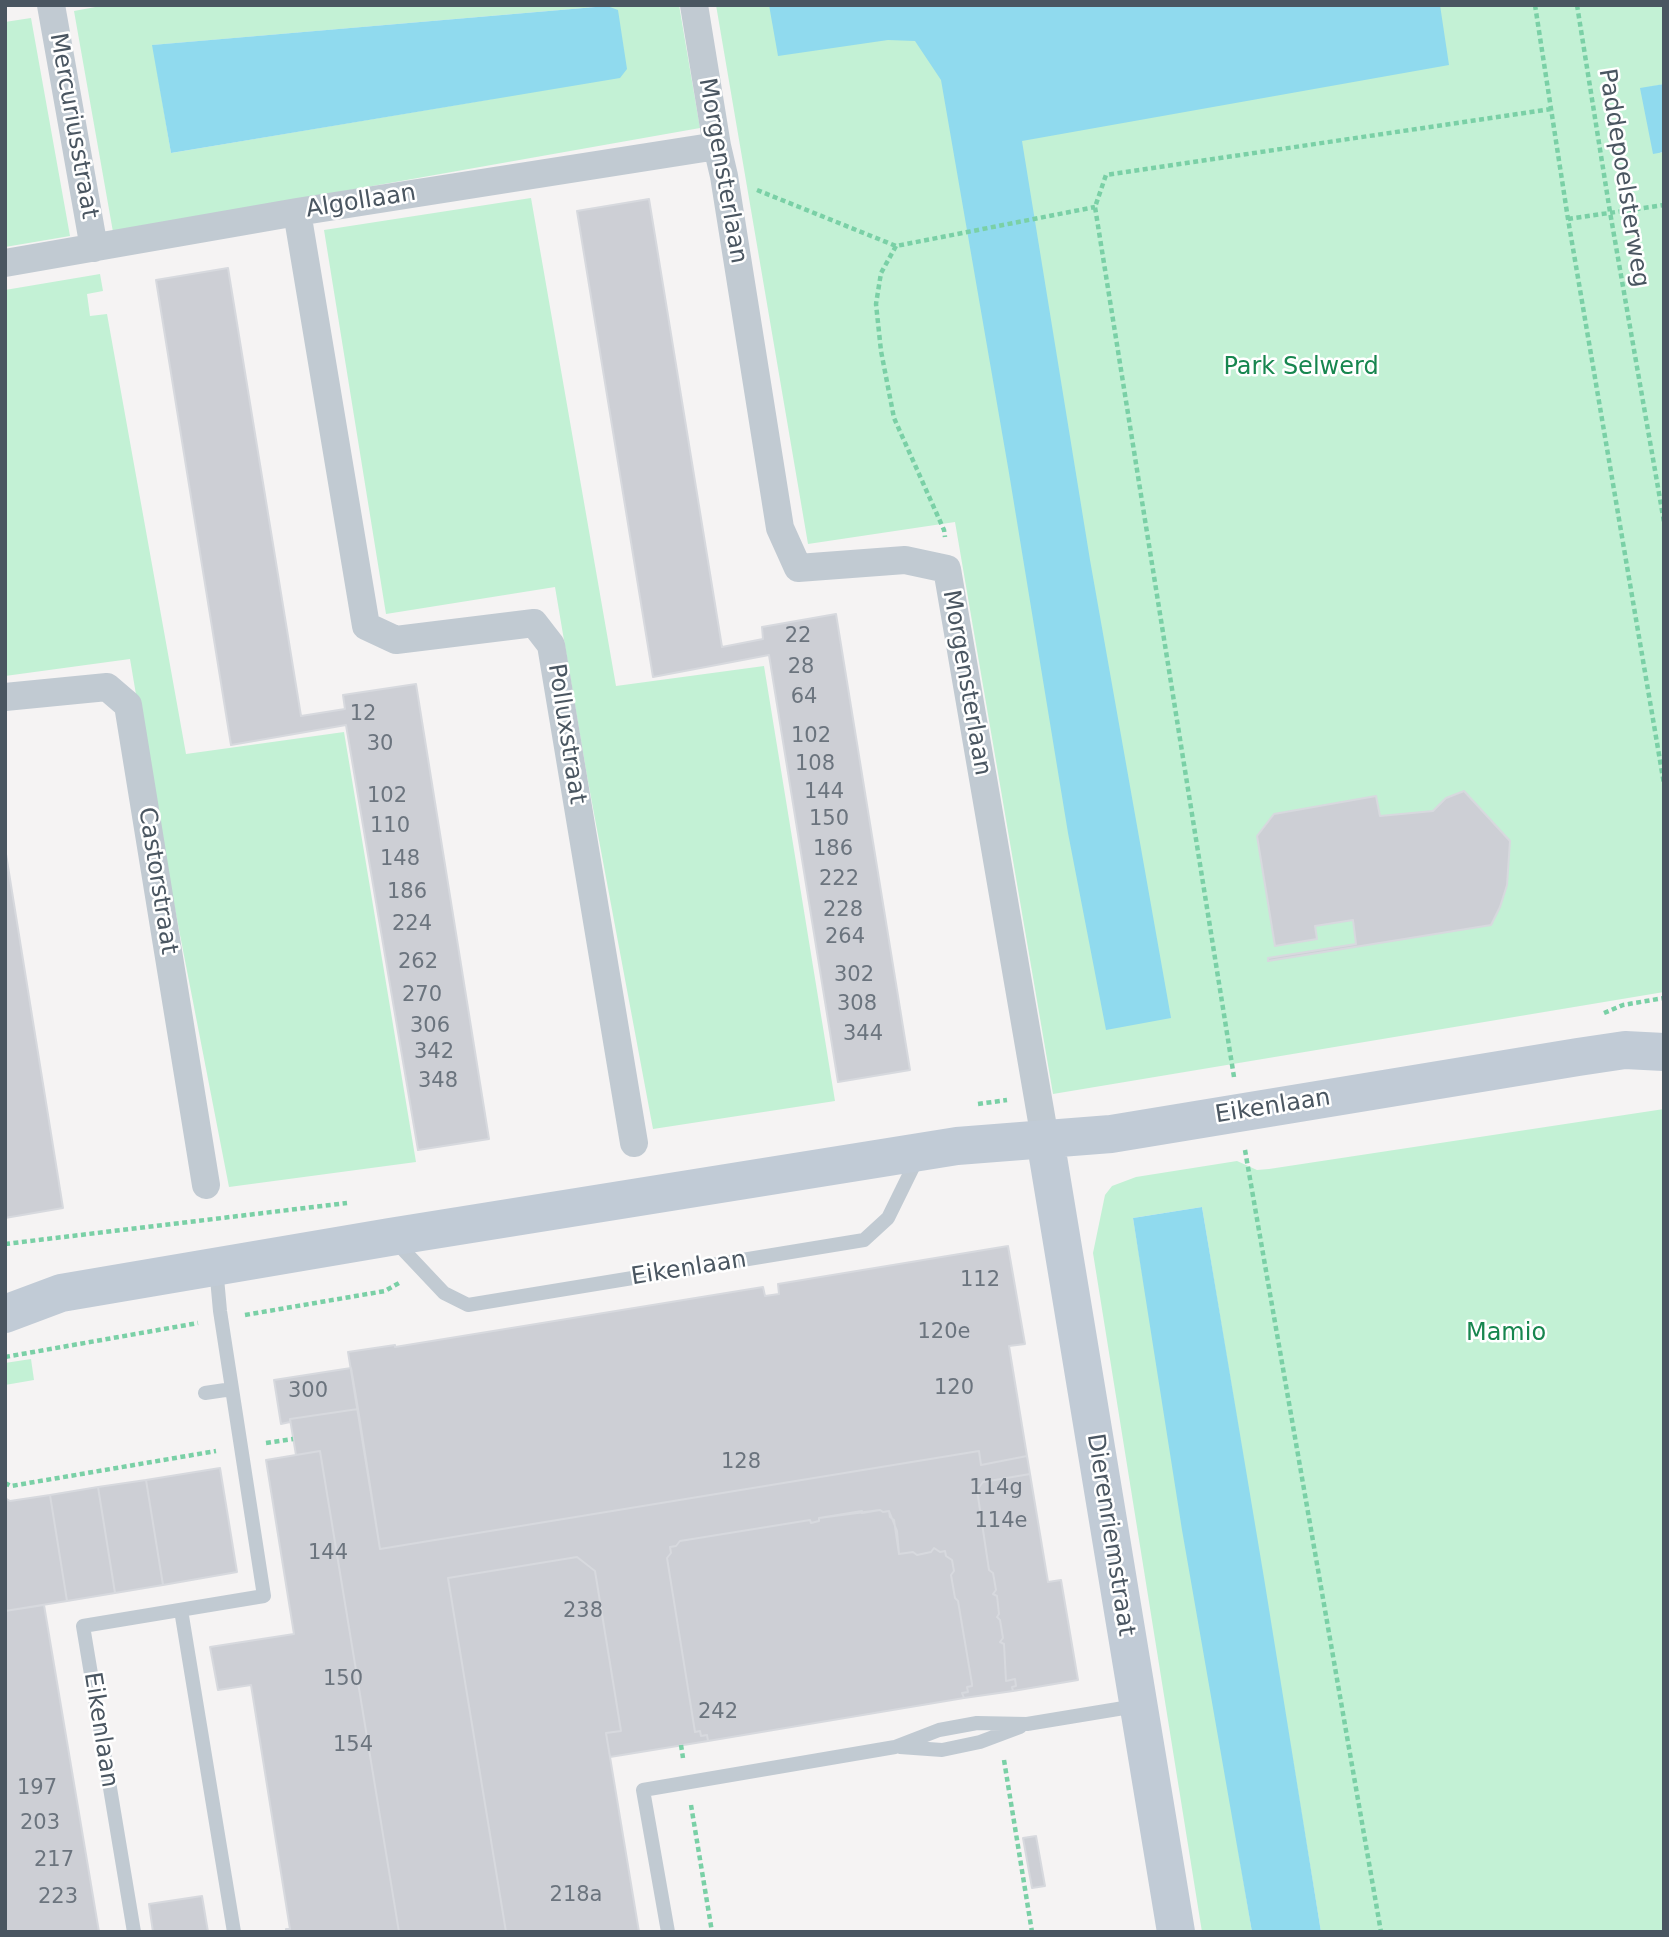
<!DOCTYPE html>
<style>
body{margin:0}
#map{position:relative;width:1669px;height:1937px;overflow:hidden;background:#f5f3f3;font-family:"DejaVu Sans",sans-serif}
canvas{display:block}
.frame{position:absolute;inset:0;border:7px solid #4a5661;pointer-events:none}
</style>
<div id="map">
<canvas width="1669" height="1937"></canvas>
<div class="frame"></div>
</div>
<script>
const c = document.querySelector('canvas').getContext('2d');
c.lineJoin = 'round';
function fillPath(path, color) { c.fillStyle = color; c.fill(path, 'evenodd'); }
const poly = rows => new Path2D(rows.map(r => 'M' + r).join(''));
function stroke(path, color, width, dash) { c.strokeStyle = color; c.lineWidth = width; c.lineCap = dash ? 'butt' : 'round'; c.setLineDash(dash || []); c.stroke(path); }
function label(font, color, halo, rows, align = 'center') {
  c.font = font + ' "DejaVu Sans",sans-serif'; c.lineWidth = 5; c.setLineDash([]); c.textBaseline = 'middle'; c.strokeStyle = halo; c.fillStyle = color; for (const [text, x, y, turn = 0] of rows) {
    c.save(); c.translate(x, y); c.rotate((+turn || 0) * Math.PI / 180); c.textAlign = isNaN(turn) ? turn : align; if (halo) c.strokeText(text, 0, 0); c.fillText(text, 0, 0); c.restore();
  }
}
const green = poly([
 [106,5,679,5,700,128,113,232,74,11],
 [607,6,492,99,171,153,153,45],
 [716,5,1664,5,1664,84,1650,87,1660,153,1664,152,1664,992,1053,1094,955,522,808,544],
 [31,18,70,236,5,247,5,22],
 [531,198,616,686,764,666,835,1101,653,1129,587,776,555,587,386,614,324,230],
 [100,274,103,291,87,294,90,316,107,314,186,754,344,732,416,1162,229,1187,154,801,130,659,5,676,5,290],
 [1664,1109,1664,1932,1321,1932,1202,1207,1133,1218,1252,1932,1202,1932,1093,1253,1105,1195,1112,1186,1136,1177,1237,1161,1257,1170,1269,1169],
 [31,1359,34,1380,5,1385,5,1363]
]);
const water = poly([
 [769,5,1440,5,1449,65,1022,141,1090,560,1171,1018,1106,1030,1068,833,1009,473,941,80,915,41,888,40,778,56],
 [607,6,618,10,627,69,620,78,171,153,152,45],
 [1664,84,1664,152,1653,154,1640,88],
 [1202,1207,1264,1578,1321,1932,1252,1932,1182,1530,1133,1218]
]);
const building = poly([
 [649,199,722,647,763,639,762,627,836,614,910,1070,838,1082,769,655,653,677,577,211,649,199],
 [228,268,301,716,345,709,343,695,416,684,489,1139,418,1150,346,725,231,745,156,280,228,268],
 [1464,791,1510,841,1507,885,1500,907,1491,925,1268,961,1268,958,1356,944,1353,920,1315,926,1317,939,1275,946,1257,836,1274,814,1376,796,1380,816,1433,811,1446,798,1464,791],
 [5,848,63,1208,5,1218,5,848],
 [1008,1246,1025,1344,1009,1346,1027,1456,981,1465,979,1451,380,1549,348,1352,395,1345,395,1347,763,1287,765,1296,779,1294,778,1284,1008,1246],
 [351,1368,358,1409,290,1419,290,1422,281,1424,274,1380,351,1368],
 [358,1409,380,1549,979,1451,981,1465,1027,1456,1030,1474,983,1482,977,1490,989,1570,993,1573,996,1590,993,1594,997,1596,999,1614,997,1617,1000,1620,1003,1638,1000,1642,1004,1644,1006,1681,1015,1679,1016,1686,1012,1687,1013,1691,964,1698,962,1693,968,1692,967,1687,972,1686,972,1684,958,1601,955,1598,951,1575,954,1571,952,1560,946,1556,945,1551,940,1552,934,1548,931,1552,917,1555,913,1552,899,1554,897,1531,889,1511,883,1512,880,1510,862,1513,862,1511,819,1518,819,1521,811,1523,810,1520,680,1541,676,1546,670,1547,671,1553,667,1558,695,1732,700,1731,701,1736,707,1735,708,1741,610,1757,606,1733,621,1731,595,1571,577,1557,448,1578,506,1932,399,1932,320,1451,296,1455,290,1419,358,1409],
 [320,1451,399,1932,286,1932,286,1929,290,1929,251,1685,218,1690,210,1647,294,1634,266,1460,320,1451],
 [220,1468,237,1572,163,1585,146,1480,220,1468],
 [1030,1474,1048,1582,1061,1580,1078,1680,1013,1691,1012,1687,1016,1686,1015,1679,1006,1681,1004,1644,1000,1642,1003,1638,1000,1620,997,1617,999,1614,997,1596,993,1594,996,1590,993,1573,989,1570,977,1490,983,1482,1030,1474],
 [146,1480,163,1585,115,1593,98,1487,146,1480],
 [98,1487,115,1593,67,1601,50,1495,98,1487],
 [50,1495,67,1601,5,1611,5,1498,10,1501,50,1495],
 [880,1510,883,1512,889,1511,890,1517,894,1520,899,1554,913,1552,917,1555,931,1552,934,1548,940,1552,945,1551,946,1556,952,1560,954,1571,951,1575,955,1598,958,1601,972,1684,972,1686,967,1687,968,1692,962,1693,964,1698,708,1741,707,1735,701,1736,700,1731,695,1732,667,1558,671,1553,670,1547,676,1546,680,1541,810,1520,811,1523,819,1521,819,1518,880,1510],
 [577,1557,595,1571,621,1731,606,1733,639,1932,506,1932,448,1578,577,1557],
 [44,1605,99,1932,5,1932,5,1611,44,1605],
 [1036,1836,1045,1886,1032,1888,1023,1838,1036,1836],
 [202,1896,208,1932,153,1932,149,1904,202,1896]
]);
const path = poly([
 [1535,5,1568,219,1664,784],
 [1577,5,1610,212,1664,522],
 [757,190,896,246,1095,207],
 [1568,219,1664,205],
 [896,246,881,273,876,304,881,351,894,418,944,530,945,537],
 [1604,1013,1623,1005,1664,998],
 [1234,1077,1095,207,1106,175,1551,109],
 [978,1104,1007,1100],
 [1245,1150,1381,1932],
 [5,1244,347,1203],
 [245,1315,385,1291,399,1283],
 [5,1357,198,1323],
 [266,1443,293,1439],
 [5,1483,11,1486,216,1451],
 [681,1745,683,1758],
 [1004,1760,1032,1932],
 [691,1805,712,1932]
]);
const lane = poly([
 [394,1240,444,1293,468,1305,864,1240,888,1218,917,1159],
 [205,1393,232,1389],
 [181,1610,234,1932],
 [900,1747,942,1750,980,1742,1020,1727],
 [134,1932,83,1626,264,1596,220,1311,216,1267],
 [668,1932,643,1790,895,1747,939,1730,977,1723,1027,1724,1136,1706]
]);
const street = poly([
 [51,5,94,248],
 [694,5,717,146,724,176,780,528,798,568,905,560,947,569,1045,1139],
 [297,212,366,626,396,640,534,623,551,645,634,1143],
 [5,263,297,212,717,146],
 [5,697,107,687,128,705,206,1185]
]);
const secondary = poly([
 [1045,1139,1176,1932],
 [5,1314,61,1293,390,1237,957,1146,1111,1134,1578,1057,1625,1050,1664,1052]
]);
const numberNames = [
 ["22",798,637],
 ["28",801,668],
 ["64",804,698],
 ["12",363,715],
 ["102",811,737],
 ["30",380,745],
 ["108",815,765],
 ["144",824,793],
 ["102",387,797],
 ["150",829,820],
 ["110",390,827],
 ["186",833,850],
 ["148",400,860],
 ["222",839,880],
 ["186",407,893],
 ["228",843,911],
 ["224",412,925],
 ["264",845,938],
 ["262",418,963],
 ["302",854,976],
 ["270",422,996],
 ["308",857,1005],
 ["306",430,1027],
 ["344",863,1035],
 ["342",434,1053],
 ["348",438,1082],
 ["112",980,1281],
 ["120e",944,1333],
 ["120",954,1389],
 ["300",308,1392],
 ["128",741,1463],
 ["114g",996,1489],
 ["114e",1001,1522],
 ["144",328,1554],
 ["238",583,1612],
 ["150",343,1680],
 ["242",718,1713],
 ["154",353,1746],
 ["197",37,1789],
 ["203",40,1824],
 ["217",54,1861],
 ["218a",576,1896],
 ["223",58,1898]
];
const streetNames = [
 ["Mercuriusstraat",73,126,80],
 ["Morgensterlaan",722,171,80],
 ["Paddepoelsterweg",1623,178,81],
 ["Algollaan",361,202,-9],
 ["Morgensterlaan",966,683,80],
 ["Polluxstraat",566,734,81],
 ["Castorstraat",157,881,81],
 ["Eikenlaan",1273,1107,-9],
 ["Eikenlaan",689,1269,-9],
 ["Dierenriemstraat",1110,1535,81],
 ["Eikenlaan",100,1730,81]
];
const parkNames = [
 ["Park Selwerd",1301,368],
 ["Mamio",1506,1334]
];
fillPath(green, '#c3f1d5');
fillPath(water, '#90daee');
fillPath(building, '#cdcfd5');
stroke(building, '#d7d9de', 2);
stroke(path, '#7ad0a6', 4.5, [5, 3.5]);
stroke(lane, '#c1cad2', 14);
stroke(street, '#c1cad2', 28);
stroke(secondary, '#c1cbd6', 38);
label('21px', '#6b747e', null, numberNames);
label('24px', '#4a5661', '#fff', streetNames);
label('24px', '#17864f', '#fff', parkNames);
</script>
